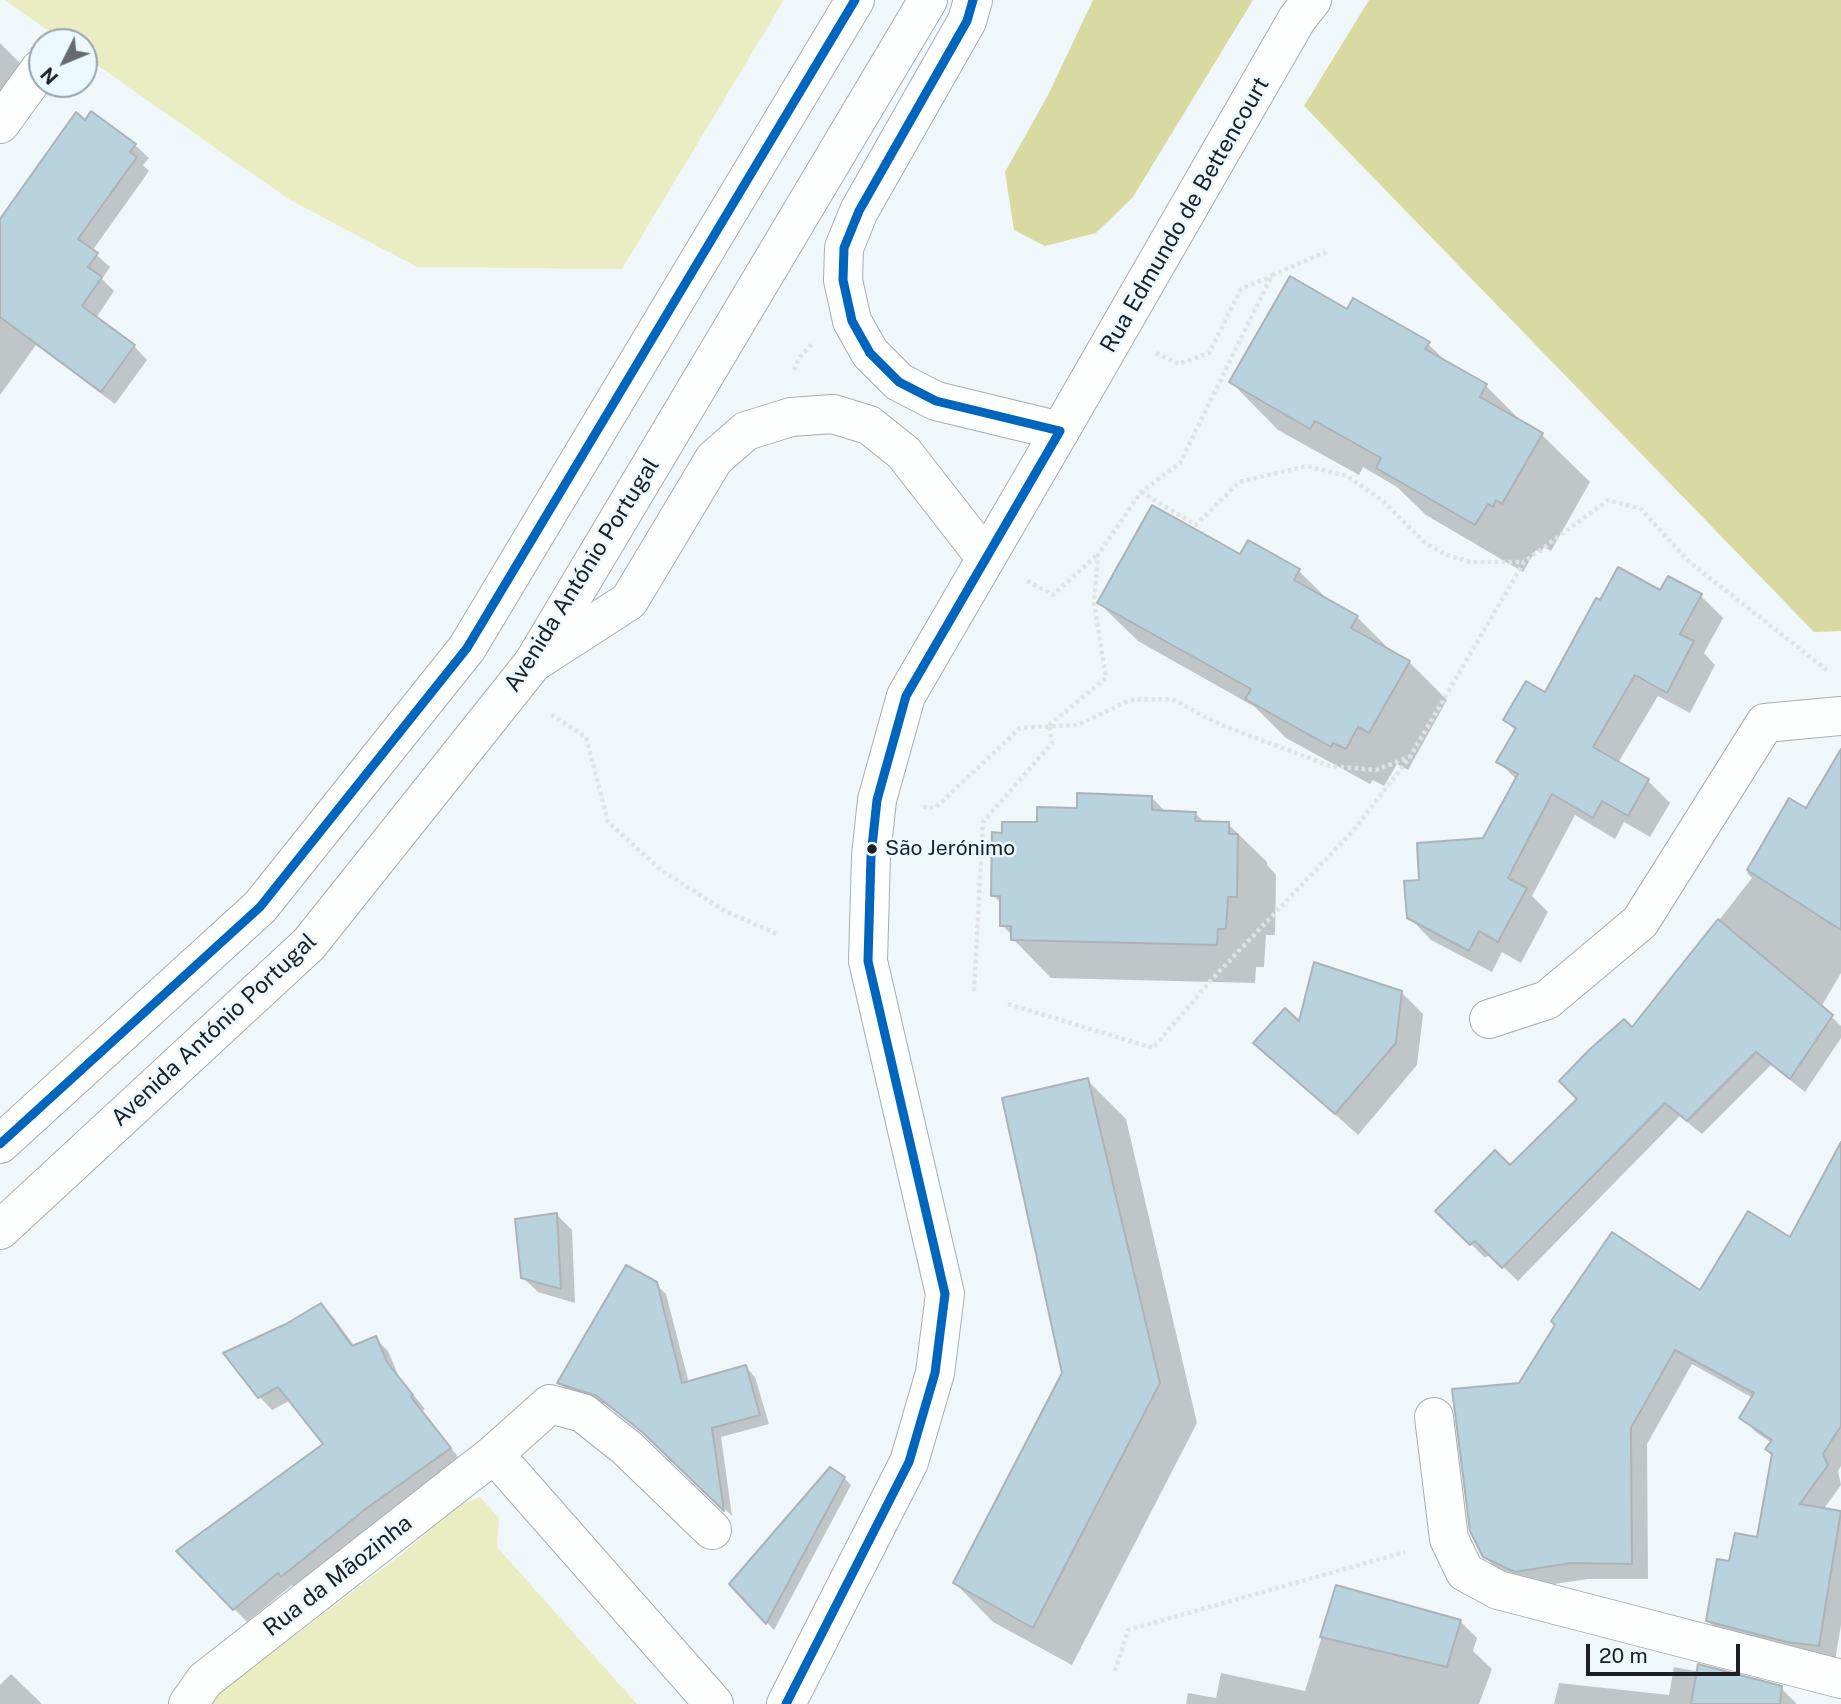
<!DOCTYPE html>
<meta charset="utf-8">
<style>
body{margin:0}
#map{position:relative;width:1841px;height:1704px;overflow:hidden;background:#f0f7fb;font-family:"Public Sans",sans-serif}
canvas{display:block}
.north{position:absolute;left:28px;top:28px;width:70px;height:70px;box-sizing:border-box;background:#ecf8ff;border:2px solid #98a2a7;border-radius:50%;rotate:227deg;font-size:19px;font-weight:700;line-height:28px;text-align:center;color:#1a2023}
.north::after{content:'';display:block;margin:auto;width:24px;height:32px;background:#656b6f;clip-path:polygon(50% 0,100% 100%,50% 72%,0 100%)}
.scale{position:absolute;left:1586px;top:1644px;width:154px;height:32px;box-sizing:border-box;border:4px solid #1a2023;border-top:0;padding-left:9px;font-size:21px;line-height:24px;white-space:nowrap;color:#1a2023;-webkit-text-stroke:5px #ecf8ff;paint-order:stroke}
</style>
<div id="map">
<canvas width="1841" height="1704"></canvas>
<div class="north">N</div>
<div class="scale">20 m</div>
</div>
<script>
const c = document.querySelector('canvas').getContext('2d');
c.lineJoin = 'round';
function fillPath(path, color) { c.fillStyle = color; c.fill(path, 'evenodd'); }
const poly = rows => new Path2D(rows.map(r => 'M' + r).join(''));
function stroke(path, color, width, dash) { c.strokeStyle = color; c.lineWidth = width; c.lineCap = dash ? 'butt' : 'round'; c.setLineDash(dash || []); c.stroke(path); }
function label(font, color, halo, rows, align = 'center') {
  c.font = font + ' "Public Sans",sans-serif'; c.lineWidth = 5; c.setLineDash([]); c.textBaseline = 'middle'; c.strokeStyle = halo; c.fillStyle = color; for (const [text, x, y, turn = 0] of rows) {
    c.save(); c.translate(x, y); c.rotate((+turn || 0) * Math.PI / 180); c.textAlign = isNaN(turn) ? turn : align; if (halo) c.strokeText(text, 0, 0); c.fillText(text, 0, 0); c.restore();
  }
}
const green = poly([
 [5,0,784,0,622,269,417,267,290,200,84,56,84,42,64,42],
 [480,1497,499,1518,497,1547,637,1704,211,1704,219,1693,402,1554,457,1506]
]);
const forest = poly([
 [1093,0,1253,0,1133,197,1096,233,1045,246,1014,230,1005,172,1048,95],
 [1369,0,1841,0,1841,631,1814,632,1304,106]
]);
const shadow = poly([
 [0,43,23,66,0,109],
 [85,122,135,145,149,158,143,165,149,171,92,251,110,267,102,279,114,291,96,318,134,346,147,360,115,404,36,345,0,395,0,222],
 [1348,312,1428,344,1450,365,1486,386,1525,425,1542,435,1590,482,1551,551,1544,547,1541,553,1536,550,1523,572,1426,515,1397,487,1363,467,1359,475,1278,430,1231,382],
 [1249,542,1299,571,1332,604,1357,617,1392,652,1409,662,1447,700,1408,770,1397,764,1384,786,1373,780,1370,784,1286,738,1255,707,1138,641,1099,603,1240,557],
 [1660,593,1701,596,1723,618,1704,653,1715,665,1690,713,1658,696,1618,763,1648,781,1670,803,1650,837,1624,822,1615,839,1575,815,1532,896,1548,912,1521,963,1502,952,1492,972,1431,940,1409,917,1421,881,1485,840,1517,780,1498,761,1516,731,1505,720,1546,694,1601,603],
 [1841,790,1841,973,1821,1007,1841,1026,1841,1038,1805,1092,1771,1065,1702,1134,1680,1116,1518,1281,1490,1254,1485,1258,1438,1211,1510,1167,1579,1099,1752,878,1747,873,1789,800,1807,810],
 [1151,797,1166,812,1195,813,1205,823,1228,824,1267,862,1267,865,1276,875,1275,935,1266,935,1264,967,1256,967,1255,983,1051,978,1013,939,1013,936,1002,925,1002,904,993,895,1004,834,1079,810],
 [1401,992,1423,1014,1417,1065,1358,1135,1256,1043,1300,1024],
 [1087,1080,1126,1119,1197,1423,1072,1665,993,1622,955,1583,1064,1373],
 [1841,1145,1841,1466,1838,1471,1841,1485,1823,1510,1841,1513,1841,1625,1835,1661,1724,1637,1708,1621,1731,1563,1758,1539,1773,1455,1772,1443,1757,1433,1741,1417,1753,1398,1692,1364,1647,1444,1648,1579,1588,1579,1533,1587,1501,1573,1484,1556,1520,1385,1701,1292,1791,1239],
 [557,1215,572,1230,575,1303,538,1292,522,1277],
 [656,1284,666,1294,689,1383,746,1367,755,1377,769,1424,721,1437,732,1516,654,1441,608,1405,569,1392,559,1383],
 [321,1305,334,1318,355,1347,375,1338,388,1351,399,1377,425,1409,422,1411,462,1462,296,1589,292,1585,247,1622,178,1551,326,1444,291,1400,272,1410,259,1396,287,1326],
 [844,1478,851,1485,774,1630,732,1584],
 [1337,1587,1460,1621,1477,1638,1473,1651,1492,1669,1479,1704,1186,1704,1188,1693,1216,1698,1221,1673,1305,1691],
 [1674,1667,1781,1688,1797,1704,1554,1704,1559,1683,1669,1695],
 [11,1674,42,1704,0,1704,0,1685]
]);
const building = poly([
 [91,111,136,144,130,152,137,157,78,239,98,253,88,267,102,277,82,306,135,345,101,392,0,317,0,219,76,112,85,120,91,111],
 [1290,276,1347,309,1353,298,1430,342,1425,349,1487,384,1480,397,1543,433,1502,504,1496,500,1493,507,1488,504,1475,525,1376,468,1381,458,1315,421,1310,429,1229,382,1290,276],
 [1152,505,1240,554,1248,540,1300,569,1294,580,1358,616,1351,628,1410,661,1369,733,1358,727,1346,749,1333,743,1331,747,1245,699,1251,689,1097,603,1152,505],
 [1618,567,1660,590,1668,576,1702,594,1680,634,1694,641,1667,693,1635,675,1593,747,1649,779,1628,816,1602,801,1593,818,1552,794,1508,878,1527,888,1498,942,1479,931,1469,951,1407,918,1404,881,1419,880,1417,843,1483,838,1518,774,1496,762,1516,728,1503,720,1526,681,1545,692,1596,598,1600,600,1618,567],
 [1841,749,1841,930,1747,870,1789,798,1806,808,1841,749],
 [1077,793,1152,796,1152,810,1196,812,1195,821,1229,822,1229,834,1238,834,1237,897,1228,897,1226,929,1218,929,1217,945,1011,940,1011,926,1000,926,1000,896,991,896,992,832,1002,833,1002,822,1037,822,1037,807,1077,808,1077,793],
 [1718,919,1833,1015,1790,1079,1756,1052,1687,1121,1665,1103,1502,1268,1475,1241,1470,1245,1435,1211,1495,1150,1510,1165,1577,1099,1559,1081,1589,1050,1624,1019,1632,1027,1718,919],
 [1314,962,1402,991,1396,1043,1335,1114,1253,1043,1285,1008,1299,1021,1314,962],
 [1088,1078,1160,1383,1033,1628,953,1583,1062,1373,1002,1098,1088,1078],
 [1841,1142,1841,1426,1823,1454,1828,1465,1800,1504,1841,1511,1819,1646,1787,1642,1706,1621,1717,1559,1729,1561,1735,1533,1757,1537,1772,1454,1765,1449,1772,1440,1739,1418,1754,1393,1675,1350,1631,1428,1632,1564,1571,1563,1515,1572,1483,1557,1470,1531,1452,1389,1519,1383,1555,1325,1551,1321,1612,1232,1700,1290,1748,1211,1790,1237,1841,1142],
 [557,1213,561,1289,521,1278,515,1219,557,1213],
 [626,1265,657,1282,682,1383,746,1365,760,1415,712,1428,724,1511,642,1432,597,1396,557,1383,626,1265],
 [321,1303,352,1346,376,1336,387,1362,413,1395,411,1397,451,1448,367,1508,281,1577,278,1573,233,1610,176,1551,323,1444,278,1387,258,1398,223,1353,286,1324,321,1303],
 [830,1467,845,1477,766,1624,729,1584,830,1467],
 [1336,1585,1461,1620,1447,1667,1320,1637,1336,1585],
 [1698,1664,1782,1686,1780,1704,1691,1704,1698,1664]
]);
const path = poly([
 [1156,353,1179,364,1209,353,1241,289,1272,276],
 [794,370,799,358,813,343],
 [1141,492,1196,525,1239,482,1307,466,1347,476,1383,501,1425,543,1447,555,1470,562,1524,562],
 [1027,581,1053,595,1097,555],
 [551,715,586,737,608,822,661,870,725,911,777,934],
 [1049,725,1106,678,1094,603,1098,555,1141,492,1180,463,1272,275,1326,252],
 [923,807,935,808,1020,728,1077,725,1130,700,1172,699,1219,724,1330,766,1376,770,1409,757],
 [974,991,983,822,1052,743,1049,725],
 [1008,1004,1153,1048,1215,976,1353,831,1410,757,1524,562,1608,500,1641,509,1688,561,1827,670],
 [1115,1671,1128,1630,1405,1552]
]);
const minor = poly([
 [0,124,40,69],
 [1060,431,1297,19,1312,0],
 [1489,1019,1547,1000,1640,922,1765,723,1841,716],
 [1434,1417,1449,1539,1465,1572,1498,1590,1841,1679],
 [494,1454,550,1404,583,1413,627,1448,712,1530],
 [188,1704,205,1680,494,1454,714,1704]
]);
const tertiary = poly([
 [533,663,629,601,714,459,746,431,791,417,833,414,869,425,904,453,985,557],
 [786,1704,909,1462,935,1373,945,1294,868,961,871,856,877,800,906,696,1060,431,936,401,899,382,870,353,852,321,843,280,844,248,859,211,967,21,973,0]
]);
const primary = poly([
 [0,1144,260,907,467,648,855,0],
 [0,1230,309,944,533,663,928,0]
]);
const bus1 = poly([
 [0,1144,260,907,467,648,855,0],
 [786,1704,909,1462,935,1373,945,1294,868,961,871,856,877,800,906,696,1060,431,936,401,899,382,870,353,852,321,843,280,844,248,859,211,967,21,973,0]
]);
const markers = [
 [872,849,6,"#1a2023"]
];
const busNames = [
 ["São Jerónimo",885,849]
];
const streetNames = [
 ["Rua Edmundo de Bettencourt",1185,215,-60],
 ["Avenida António Portugal",582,575,-58],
 ["Avenida António Portugal",214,1030,-43],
 ["Rua da Mãozinha",338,1576,-38]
];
fillPath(green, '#eaedc2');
fillPath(forest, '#d8daa1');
fillPath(shadow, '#0003');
fillPath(building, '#b8d2de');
stroke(building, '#acb2b5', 2);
stroke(minor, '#a7adb1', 40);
stroke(tertiary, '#a7adb1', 40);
stroke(primary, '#a7adb1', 40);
stroke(path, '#e0e2e3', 4.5, [3.5, 3.5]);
stroke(minor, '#fdfefe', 38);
stroke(tertiary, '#fdfefe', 38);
stroke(primary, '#fdfefe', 38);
stroke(bus1, '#0065bd', 9);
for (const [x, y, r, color] of markers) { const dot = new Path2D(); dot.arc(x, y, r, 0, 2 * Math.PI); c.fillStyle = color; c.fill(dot); stroke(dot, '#ecf8ff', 2.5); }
label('21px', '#1a2023', '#ecf8ff', busNames, 'left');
label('23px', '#1a2023', '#ecf8ff', streetNames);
</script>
